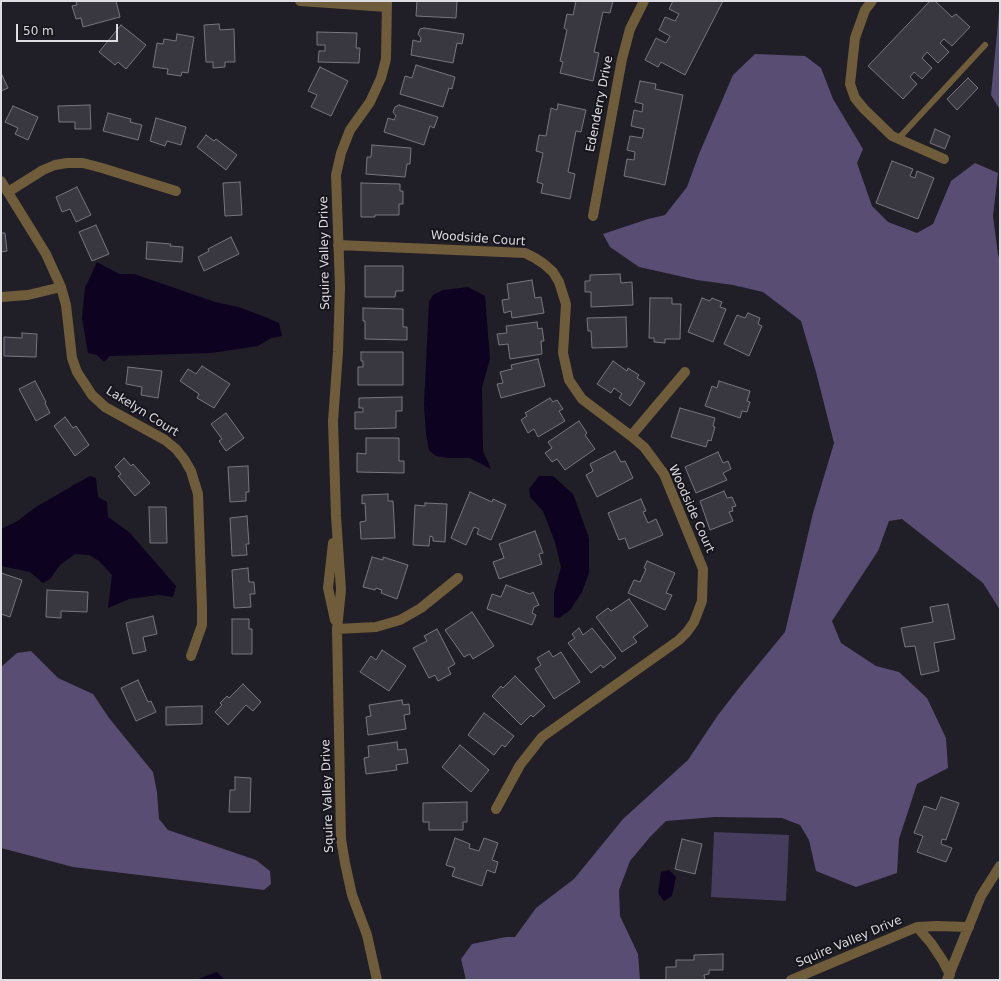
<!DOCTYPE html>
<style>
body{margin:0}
#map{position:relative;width:1001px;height:981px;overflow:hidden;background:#201e26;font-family:"DejaVu Sans",sans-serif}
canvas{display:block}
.frame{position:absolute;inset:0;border:2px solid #dddce1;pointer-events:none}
.scale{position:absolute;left:16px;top:24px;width:102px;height:18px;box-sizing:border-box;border:2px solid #dddce1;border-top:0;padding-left:5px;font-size:12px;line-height:14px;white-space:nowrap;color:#dddce1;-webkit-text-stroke:3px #17151c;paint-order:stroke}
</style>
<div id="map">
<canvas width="1001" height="981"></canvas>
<div class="frame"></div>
<div class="scale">50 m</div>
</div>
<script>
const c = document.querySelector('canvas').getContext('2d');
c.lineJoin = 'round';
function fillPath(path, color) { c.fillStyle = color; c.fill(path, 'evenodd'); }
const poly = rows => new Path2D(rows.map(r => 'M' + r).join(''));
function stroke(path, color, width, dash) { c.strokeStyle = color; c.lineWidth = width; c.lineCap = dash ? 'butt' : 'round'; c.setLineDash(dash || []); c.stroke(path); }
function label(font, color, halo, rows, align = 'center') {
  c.font = font + ' "DejaVu Sans",sans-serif'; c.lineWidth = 4; c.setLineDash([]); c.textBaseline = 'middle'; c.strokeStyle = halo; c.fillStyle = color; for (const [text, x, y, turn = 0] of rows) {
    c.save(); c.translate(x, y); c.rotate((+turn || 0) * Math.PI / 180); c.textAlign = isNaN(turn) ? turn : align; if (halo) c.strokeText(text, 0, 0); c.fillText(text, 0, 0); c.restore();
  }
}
const green = poly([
 [714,832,789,835,786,901,711,897]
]);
const forest = poly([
 [1000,2,1000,110,991,95],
 [755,54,805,56,821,68,833,99,863,149,857,163,872,206,888,222,917,233,933,224,951,181,975,163,998,173,993,216,998,255,1000,259,1000,610,983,583,902,519,889,521,878,551,832,621,841,643,876,666,899,672,927,698,946,738,948,768,917,784,899,839,897,873,856,887,816,871,809,840,800,825,782,818,715,817,666,821,650,837,630,861,619,890,620,916,638,954,640,980,466,980,461,959,472,944,506,937,515,937,536,908,574,879,623,819,688,760,718,715,739,688,785,632,813,513,834,443,816,372,801,321,763,292,733,285,697,280,639,267,610,247,603,234,648,219,665,215,687,187,699,154,733,75],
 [31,651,58,678,93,694,109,718,153,772,157,792,159,819,168,830,256,860,270,871,271,884,264,890,73,867,1,848,1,667,17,653]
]);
const water = poly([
 [97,262,119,274,134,274,215,302,238,307,263,316,279,323,282,336,271,338,258,346,211,353,110,356,104,362,97,355,88,353,82,318,85,288],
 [468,287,485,296,490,359,482,387,483,451,491,469,470,458,449,458,436,456,429,450,426,434,424,405,429,302,433,295,443,290],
 [90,476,96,478,98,497,107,502,108,517,129,532,176,586,173,597,158,595,129,599,108,608,112,575,99,561,89,555,75,554,60,565,50,579,43,583,30,572,1,566,1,529,16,522,36,507,74,485],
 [539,476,553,476,573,494,589,538,589,573,582,592,570,610,559,618,554,617,554,593,561,567,555,542,543,511,530,497,529,489],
 [669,870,676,877,672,896,664,901,658,893,661,872],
 [217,972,225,980,196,980]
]);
const building = poly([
 [76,1,116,1,120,17,83,27,81,18,76,19,72,6,77,5,76,1],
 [417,1,457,1,456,18,416,16,417,1],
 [576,1,613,1,610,13,603,12,594,52,599,53,593,81,560,73,563,62,560,61,567,30,564,28,567,14,573,15,576,1],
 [673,1,723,1,685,75,661,62,658,67,645,60,656,38,666,43,670,36,659,30,665,17,675,21,679,14,669,9,673,1],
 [930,1,935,1,952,17,956,14,970,27,952,46,944,39,940,43,949,52,938,63,927,52,922,58,932,68,922,79,914,72,910,77,917,84,903,99,868,66,930,1],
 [219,24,220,30,234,29,235,62,225,62,225,67,213,68,213,62,206,62,204,25,219,24],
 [121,25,146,45,126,69,118,62,115,65,99,52,121,25],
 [424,28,464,34,462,44,457,43,453,63,411,55,413,40,420,42,421,38,418,34,420,29,424,28],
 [317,32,357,33,356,48,360,48,359,63,318,62,319,51,325,51,325,45,317,45,317,32],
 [177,34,194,37,188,73,182,72,181,76,167,74,168,69,153,67,157,43,163,44,164,39,176,41,177,34],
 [416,65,455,77,452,89,449,88,443,107,400,94,405,76,412,78,416,65],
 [320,67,348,81,331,116,311,107,317,95,308,91,320,67],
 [1,73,8,88,1,91,1,73],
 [968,78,978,88,957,110,947,99,968,78],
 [640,81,656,84,655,89,683,95,665,185,624,176,627,159,634,160,635,152,627,150,630,136,642,138,644,129,631,126,634,110,642,112,643,104,635,102,640,81],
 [558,104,586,110,581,132,576,131,568,172,575,174,570,199,541,193,543,184,537,182,543,153,536,151,539,135,546,136,551,108,557,110,558,104],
 [90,105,91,129,75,129,75,122,59,122,58,106,90,105],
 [399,105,438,117,434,128,430,126,424,145,384,132,388,118,394,120,396,116,393,112,395,107,399,105],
 [13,106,38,117,28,140,15,134,18,128,5,122,13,106],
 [108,113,131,119,130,122,142,125,138,140,103,131,108,113],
 [156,118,186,127,181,145,167,141,165,146,150,141,156,118],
 [935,129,950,136,945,149,930,143,935,129],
 [206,135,214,141,216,139,237,155,226,170,197,147,206,135],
 [372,145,411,148,410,164,407,164,405,177,366,174,367,157,371,157,372,145],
 [892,161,913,169,910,176,915,178,917,171,934,178,918,219,876,203,892,161],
 [240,182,242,215,225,216,223,183,240,182],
 [361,183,400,184,400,191,403,191,403,204,399,204,399,215,375,215,375,217,361,217,361,183],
 [77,187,91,215,76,222,70,209,62,212,56,197,77,187],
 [96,225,109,254,92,261,79,232,96,225],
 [1,233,5,233,7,251,1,252,1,233],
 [231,237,239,254,204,271,198,257,209,251,208,249,231,237],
 [147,242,171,244,170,246,183,247,182,262,146,259,147,242],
 [365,266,403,266,403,291,396,291,395,297,365,297,365,266],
 [620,274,621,283,632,282,633,305,591,307,591,292,585,292,585,281,590,281,590,275,620,274],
 [532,280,535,298,541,297,544,313,512,318,511,311,504,313,502,300,509,299,507,284,532,280],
 [650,298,672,298,672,304,681,304,680,339,665,339,665,343,654,342,654,338,649,338,650,298],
 [702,298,710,301,712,298,722,302,720,307,726,309,713,342,688,332,702,298],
 [363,308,403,309,403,327,407,327,407,340,365,339,365,321,363,321,363,308],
 [748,313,760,318,758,324,762,326,749,356,724,344,737,315,745,318,748,313],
 [626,317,627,347,592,348,591,331,588,331,587,318,626,317],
 [537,322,538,329,542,328,544,341,541,341,542,354,510,359,508,344,499,345,497,334,507,333,506,326,537,322],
 [22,333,37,334,36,357,4,356,4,337,22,338,22,333],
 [361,352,403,352,403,385,358,385,358,367,363,367,363,361,361,361,361,352],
 [538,359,545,386,501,398,497,384,503,383,500,372,512,369,511,365,538,359],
 [613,361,627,371,628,368,639,375,637,378,645,383,630,406,619,398,622,394,614,388,611,393,597,384,613,361],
 [202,366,230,384,214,408,197,398,199,394,180,381,188,369,196,374,202,366],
 [128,367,162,371,158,398,141,395,142,387,126,384,128,367],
 [35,381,46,402,45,403,50,413,36,421,19,389,35,381],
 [719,381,750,391,747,401,750,402,747,412,742,411,740,418,705,406,712,386,717,388,719,381],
 [402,397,402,411,396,411,396,428,355,429,355,412,363,412,363,408,359,408,359,398,402,397],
 [550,398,553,402,557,400,563,409,559,411,565,421,538,437,534,429,528,433,521,420,527,416,525,413,550,398],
 [680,408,715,418,713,426,715,427,711,441,708,440,706,447,671,437,680,408],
 [226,413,244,438,226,451,219,441,222,439,211,424,226,413],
 [65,417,73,428,76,426,89,445,75,456,54,426,65,417],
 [579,421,587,433,585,435,595,449,565,470,557,459,552,462,545,453,552,448,548,442,579,421],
 [366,438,399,438,399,461,404,461,404,473,357,472,357,453,366,454,366,438],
 [615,451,621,462,625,461,633,478,597,497,586,475,593,471,590,464,615,451],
 [718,452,723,463,728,461,731,469,723,473,727,480,696,493,685,467,718,452],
 [124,458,131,466,133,464,150,483,135,496,118,476,121,474,115,467,124,458],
 [248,466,249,492,246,492,246,501,230,502,228,467,248,466],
 [724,491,727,498,732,497,736,506,732,507,733,511,729,512,733,521,710,530,700,501,724,491],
 [470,492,492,502,493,499,506,505,491,540,477,534,479,529,474,527,466,545,451,538,470,492],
 [388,494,388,501,393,501,395,538,361,539,360,522,366,521,365,503,362,504,362,495,388,494],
 [641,499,646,511,643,512,648,523,656,519,663,535,629,549,625,538,619,540,608,513,641,499],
 [425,503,447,504,445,542,433,541,433,537,430,536,429,546,413,545,415,505,425,506,425,503],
 [149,507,166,507,167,543,150,543,149,507],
 [247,516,249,544,246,544,247,555,232,556,230,518,247,516],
 [535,531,543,553,539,554,542,564,499,579,493,562,504,558,499,544,535,531],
 [372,557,383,560,383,557,408,565,397,599,381,593,382,590,376,588,375,590,363,587,372,557],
 [647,561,675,573,666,593,672,595,665,610,628,593,634,580,640,582,646,569,644,568,647,561],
 [248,568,249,582,254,582,255,594,250,594,251,607,234,608,232,570,248,568],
 [1,573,22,580,10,617,1,614,1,573],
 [506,585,530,594,533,592,539,605,534,607,532,613,536,615,532,625,487,609,492,594,501,597,506,585],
 [47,590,88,592,87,612,61,611,61,618,46,617,47,590],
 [629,599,648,626,633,637,637,642,622,652,596,617,608,608,611,611,629,599],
 [948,604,955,639,934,643,939,671,921,675,915,646,905,647,901,628,933,622,930,607,948,604],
 [472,612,494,646,473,659,470,654,464,657,445,630,472,612],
 [153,616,157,634,143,637,146,651,133,654,126,623,153,616],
 [232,619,249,619,249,629,252,629,252,654,232,654,232,619],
 [579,628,583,635,592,628,616,658,603,668,601,665,591,673,568,643,575,638,572,634,579,628],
 [437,629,455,664,448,668,451,674,438,681,435,675,429,678,413,648,427,641,424,636,437,629],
 [382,650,406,666,389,691,360,672,371,656,376,660,382,650],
 [549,651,553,657,561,652,580,682,554,699,535,669,541,665,537,658,549,651],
 [515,676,545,706,533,717,531,715,521,725,492,696,501,686,503,688,515,676],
 [138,680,148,702,151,701,156,712,136,721,121,688,138,680],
 [243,684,261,702,253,711,246,705,228,725,215,712,222,705,220,703,227,696,229,698,243,684],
 [402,700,403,705,409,704,410,714,404,715,406,729,368,735,366,717,371,716,369,705,402,700],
 [202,706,202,724,166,725,166,707,202,706],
 [484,713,514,736,505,747,502,745,494,755,468,735,484,713],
 [397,742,398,750,406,749,408,763,396,765,397,770,366,774,364,758,369,757,368,746,397,742],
 [460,745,489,770,471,792,442,767,460,745],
 [235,777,251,778,250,812,229,812,230,790,235,790,235,777],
 [941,797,959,803,946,840,942,839,941,844,952,848,946,862,917,852,923,836,914,833,924,806,936,810,941,797],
 [467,802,467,822,463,822,463,830,429,830,429,822,423,822,423,803,467,802],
 [455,838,470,844,469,848,479,851,484,838,498,843,492,860,498,862,495,873,487,870,482,886,452,876,455,868,446,865,455,838],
 [682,839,702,844,695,874,675,869,682,839],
 [723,954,723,970,709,970,709,974,704,975,705,980,666,980,666,967,676,967,676,960,694,960,694,955,723,954]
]);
const service = poly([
 [898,139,985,45]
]);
const minor = poly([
 [300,1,387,7],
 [872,1,865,10,855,38,850,84,855,98,864,109,892,136,944,159],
 [1,181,46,254,61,287,66,305,72,358,77,372,92,395,105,407,165,440,176,449,184,459,191,471,198,494,202,608,202,625,191,656],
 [8,192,43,170,55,165,67,163,83,163,102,168,176,191],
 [593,216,622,59,630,29,644,1],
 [338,245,525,253,535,258,544,264,553,272,559,282,566,304,563,353,569,380,582,399,631,436,644,447,653,459,664,474,703,569,702,601,694,622,687,632,679,640,542,737,520,765,496,809],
 [1,297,28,295,61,287],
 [631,436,685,372],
 [333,543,328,588,335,620],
 [337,629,376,627,400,620,421,608,458,578],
 [917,927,931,943,943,961,950,975],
 [377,980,367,935,352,895,345,863,341,839,337,629,341,590,336,516,333,421,338,352,340,287,336,175,341,153,350,130,370,102,381,78,386,59,387,1],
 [791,980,917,927,937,926,969,927],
 [947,980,981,896,1000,866]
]);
const streetNames = [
 ["Edenderry Drive",600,104,-79],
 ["Woodside Court",478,239,4],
 ["Squire Valley Drive",325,253,-91],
 ["Lakelyn Court",142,412,32],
 ["Woodside Court",691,509,66],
 ["Squire Valley Drive",328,796,-92],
 ["Squire Valley Drive",849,942,-23]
];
fillPath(green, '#463c5d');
fillPath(forest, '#594d74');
fillPath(water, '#0d021f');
fillPath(building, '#393740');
stroke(building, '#797680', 1);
stroke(service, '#6f5c3a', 6);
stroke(minor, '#6f5c3a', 10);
label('12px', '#dddce1', '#17151c', streetNames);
</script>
